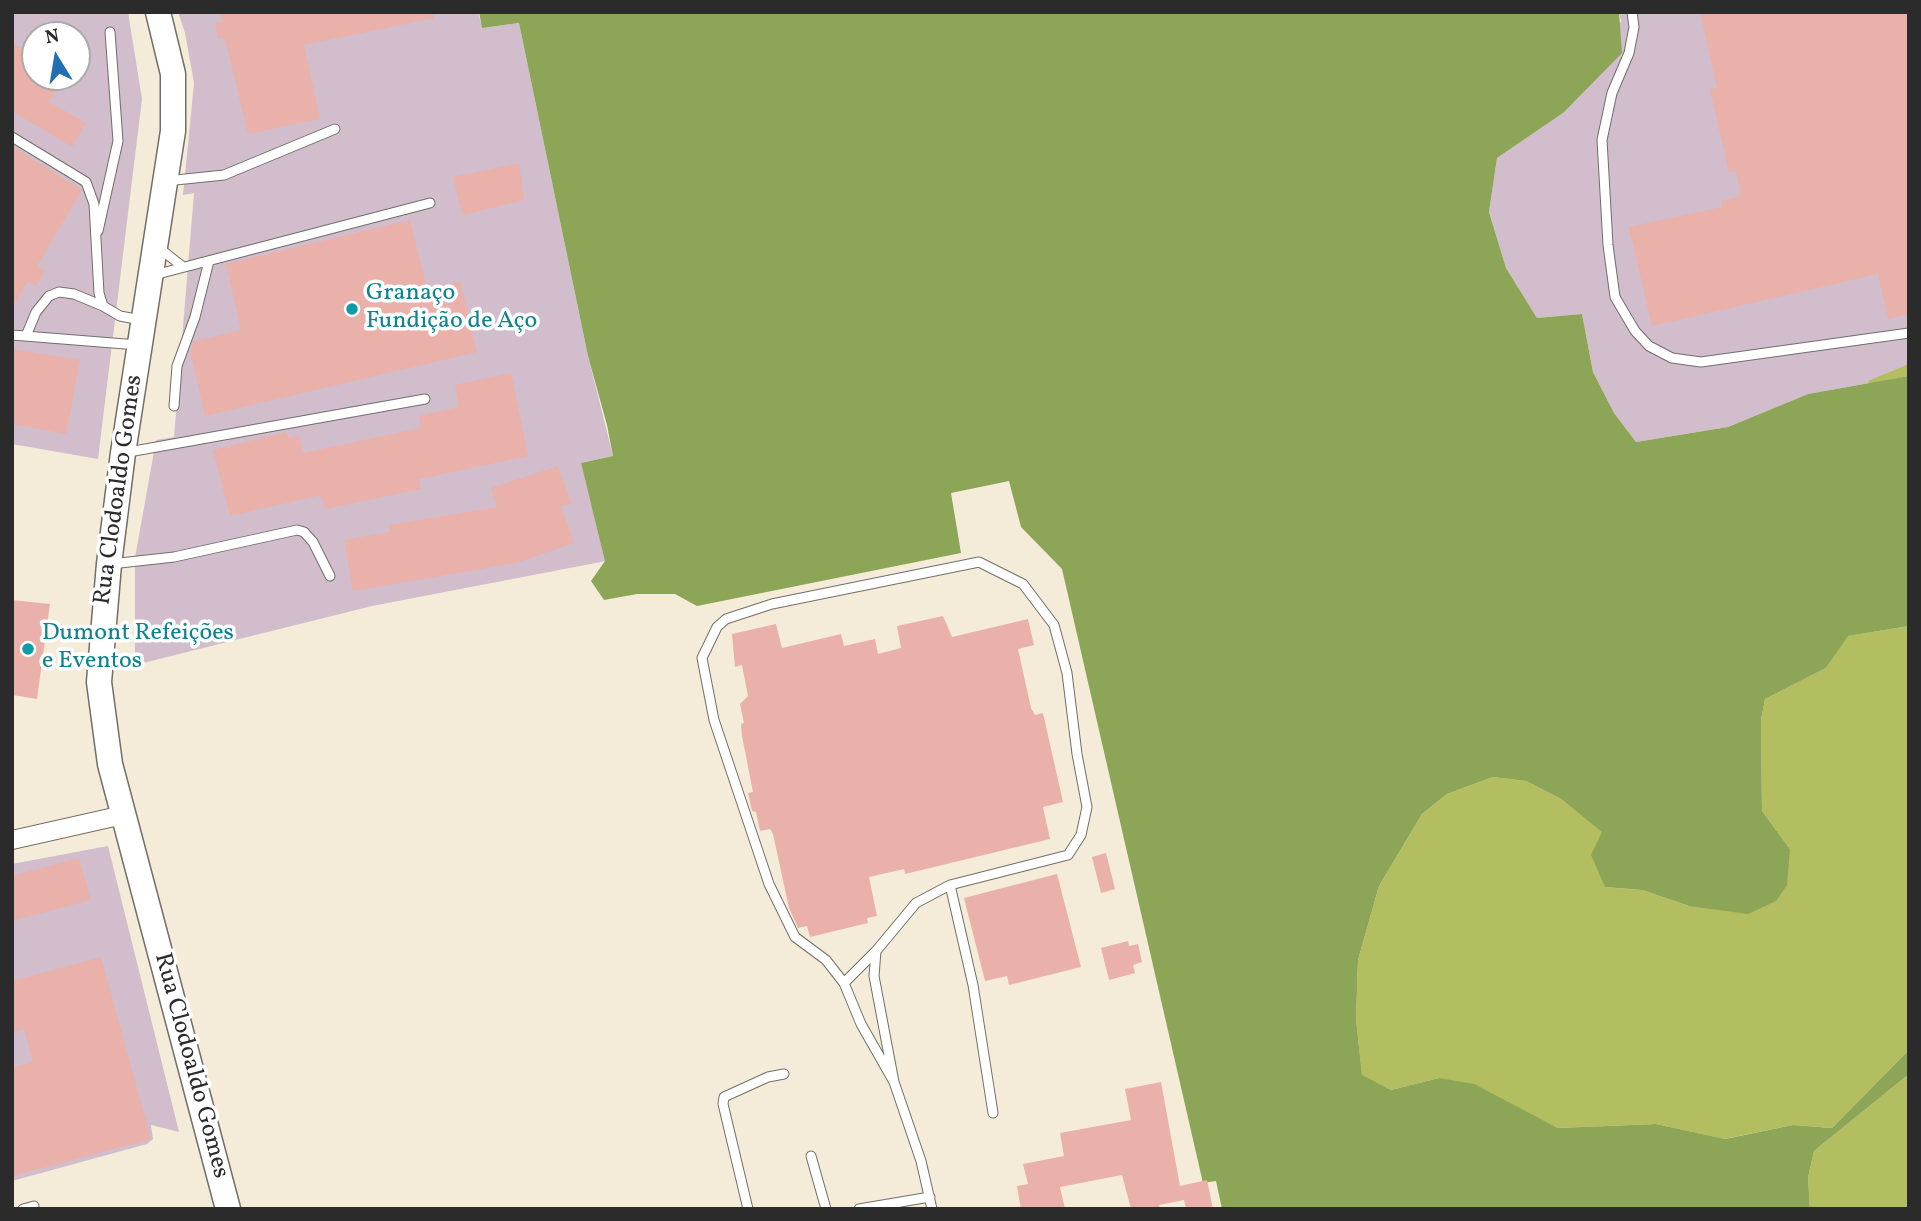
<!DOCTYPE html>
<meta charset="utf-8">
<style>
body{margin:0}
#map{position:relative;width:1921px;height:1221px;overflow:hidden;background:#f4ecd8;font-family:Vollkorn,serif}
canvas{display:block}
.frame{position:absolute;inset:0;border:14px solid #2b2b2b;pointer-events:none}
.north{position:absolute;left:21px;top:21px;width:70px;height:70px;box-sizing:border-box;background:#fff;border:2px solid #aaa;border-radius:50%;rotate:349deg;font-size:19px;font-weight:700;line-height:28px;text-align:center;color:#2b2b2b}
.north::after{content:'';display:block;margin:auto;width:24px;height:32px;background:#1f6fb2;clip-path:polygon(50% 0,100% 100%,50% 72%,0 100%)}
</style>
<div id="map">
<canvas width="1921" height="1221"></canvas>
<div class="frame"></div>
<div class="north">N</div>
</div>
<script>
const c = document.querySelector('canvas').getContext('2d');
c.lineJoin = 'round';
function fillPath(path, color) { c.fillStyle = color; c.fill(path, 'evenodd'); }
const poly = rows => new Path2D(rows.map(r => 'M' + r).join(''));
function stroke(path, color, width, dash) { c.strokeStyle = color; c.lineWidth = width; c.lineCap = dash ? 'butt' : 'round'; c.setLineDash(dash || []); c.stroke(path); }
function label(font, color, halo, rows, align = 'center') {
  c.font = font + ' Vollkorn,serif'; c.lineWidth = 7; c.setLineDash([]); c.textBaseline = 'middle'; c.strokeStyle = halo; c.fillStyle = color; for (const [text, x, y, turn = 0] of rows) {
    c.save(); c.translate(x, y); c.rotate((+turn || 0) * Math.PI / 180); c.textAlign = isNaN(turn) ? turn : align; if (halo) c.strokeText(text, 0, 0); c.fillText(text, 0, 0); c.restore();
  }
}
const industrial = poly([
 [12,12,128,12,142,99,98,459,12,444],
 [35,35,77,35,77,77,35,77],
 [178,12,478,12,482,28,519,23,588,356,613,456,581,463,606,561,372,606,135,665,135,558,156,440,174,437,194,193,183,195,194,83,185,33],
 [1619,12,1909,12,1909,376,1808,394,1728,427,1636,442,1614,413,1593,372,1582,314,1537,318,1506,268,1489,212,1497,158,1563,113,1621,21],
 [108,846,179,1132,151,1125,153,1139,147,1144,12,1181,12,864]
]);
const green = poly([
 [1909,364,1909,376,1869,384,1868,381],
 [1909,626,1909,1050,1832,1128,1793,1125,1724,1139,1656,1124,1558,1128,1518,1108,1439,1078,1391,1090,1362,1076,1356,1019,1358,960,1379,886,1422,814,1447,794,1493,777,1526,781,1561,799,1603,832,1605,887,1642,890,1689,906,1790,849,1762,811,1761,720,1765,699,1826,668,1847,636],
 [1909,1074,1909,1209,1810,1209,1808,1178,1814,1151]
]);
const forest = poly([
 [479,12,1619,12,1622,53,1563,113,1497,158,1489,212,1506,268,1537,318,1582,314,1593,372,1614,413,1636,442,1728,427,1808,394,1909,376,1909,626,1848,636,1826,668,1765,699,1761,720,1762,811,1790,849,1787,885,1776,901,1748,914,1689,906,1642,890,1605,887,1591,855,1602,832,1561,799,1526,781,1493,777,1447,794,1422,814,1379,886,1358,960,1356,1019,1362,1075,1391,1090,1439,1078,1474,1084,1558,1128,1656,1124,1725,1139,1793,1125,1832,1128,1909,1050,1909,1074,1814,1151,1808,1178,1810,1209,1222,1209,1216,1181,1203,1183,1062,569,1021,527,1009,481,951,493,961,553,697,606,675,594,637,594,604,600,591,581,605,561,581,463,613,456,607,425,588,356,519,23,482,28]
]);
const building = poly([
 [220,12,433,12,434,18,304,45,320,119,248,134,225,38,218,39,215,23,222,22],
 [1700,12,1909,12,1909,314,1888,319,1878,274,1652,326,1629,227,1722,207,1721,201,1741,196,1736,171,1729,173,1724,150,1710,89,1717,88],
 [12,43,35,56,35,77,64,77,49,102,86,123,72,147,12,111],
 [12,146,82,190,37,266,45,271,36,286,28,281,12,307],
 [519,163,524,200,462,215,453,177],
 [410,220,427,289,460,281,477,352,205,416,190,351,194,341,241,330,226,264],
 [12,349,80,360,66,434,12,424],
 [511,373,528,456,419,479,421,489,325,509,321,495,230,516,213,450,286,432,288,438,299,435,303,453,421,428,419,416,459,407,455,385],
 [558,466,571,503,561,506,574,543,516,563,353,591,344,540,390,532,389,525,497,507,491,488],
 [12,600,50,604,37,699,12,695],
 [943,616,952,637,1028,619,1034,645,1018,649,1031,708,1035,715,1043,713,1063,802,1043,807,1050,839,905,874,904,869,869,877,877,916,867,918,868,923,810,937,807,926,798,928,789,908,773,834,770,829,760,831,756,812,752,811,748,793,753,792,742,736,741,724,744,723,740,704,748,696,742,665,735,667,732,634,776,624,782,648,841,634,844,646,875,639,878,654,901,648,897,626],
 [1106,853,1115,889,1101,893,1092,857],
 [79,858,91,900,12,921,12,876],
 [1057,874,1081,967,1009,985,1007,976,985,981,964,898],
 [1128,941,1129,946,1138,944,1142,962,1133,965,1135,973,1109,980,1101,948],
 [101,957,151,1139,12,1176,12,1068,33,1062,24,1029,12,1032,12,981],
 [1161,1082,1180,1186,1207,1180,1213,1209,1186,1209,1184,1200,1159,1205,1160,1209,1131,1209,1122,1175,1060,1187,1065,1209,1021,1209,1017,1186,1028,1184,1023,1164,1064,1156,1060,1133,1131,1120,1125,1089]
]);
const service = poly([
 [1632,12,1634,27,1629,53,1612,93,1602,140,1608,245,1615,297,1635,331,1649,346,1672,358,1701,362,1909,333],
 [12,137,86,182,94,204,99,293,103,306,120,316,141,320],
 [166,181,224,175,335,129],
 [98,231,118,141,110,32],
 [159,248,182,266],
 [154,275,430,203],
 [12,335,138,345],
 [26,336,36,312,49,296,59,292,74,294,103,306],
 [174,406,177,366,195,317,209,261],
 [123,453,425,399],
 [111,564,174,557,297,530,304,532,313,542,330,576],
 [950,885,973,985,993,1113],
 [844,983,876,951],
 [894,1082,861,1024,844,983,826,960,795,937,769,884,714,720,702,658,717,627,726,619,772,604,979,562,1023,584,1054,625,1067,673,1077,754,1087,807,1081,835,1068,855,950,885,916,903,876,951,874,976,894,1082,921,1161,932,1209],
 [811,1156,826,1209],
 [23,1209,34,1206],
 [748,1209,723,1104,724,1097,768,1077,784,1074],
 [859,1209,930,1197]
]);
const minor = poly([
 [12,840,123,815]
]);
const secondary = poly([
 [158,12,173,74,173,131,123,453,109,564,99,682,110,764,228,1209]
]);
const markers = [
 [352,309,7,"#0f9aa8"],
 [28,649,7,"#0f9aa8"]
];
const cultureNames = [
 ["Granaço",366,295],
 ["Fundição de Aço",366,323],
 ["Dumont Refeições",42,635],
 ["e Eventos",42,663]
];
const streetNames = [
 ["Rua Clodoaldo Gomes",120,490,-82],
 ["Rua Clodoaldo Gomes",190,1066,75]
];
fillPath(industrial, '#d1bdcc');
fillPath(green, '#b2be60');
fillPath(forest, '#8da556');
fillPath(building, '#e9b1aa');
stroke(service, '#716f68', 11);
stroke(minor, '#716f68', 20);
stroke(secondary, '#716f68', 27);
stroke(service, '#fff', 9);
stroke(minor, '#fff', 18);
stroke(secondary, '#fff', 24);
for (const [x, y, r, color] of markers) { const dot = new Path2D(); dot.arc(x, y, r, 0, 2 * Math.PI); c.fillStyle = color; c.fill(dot); stroke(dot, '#fff', 2.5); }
label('24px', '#0d838f', '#fff', cultureNames, 'left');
label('24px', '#2b2b2b', '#fff', streetNames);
</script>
